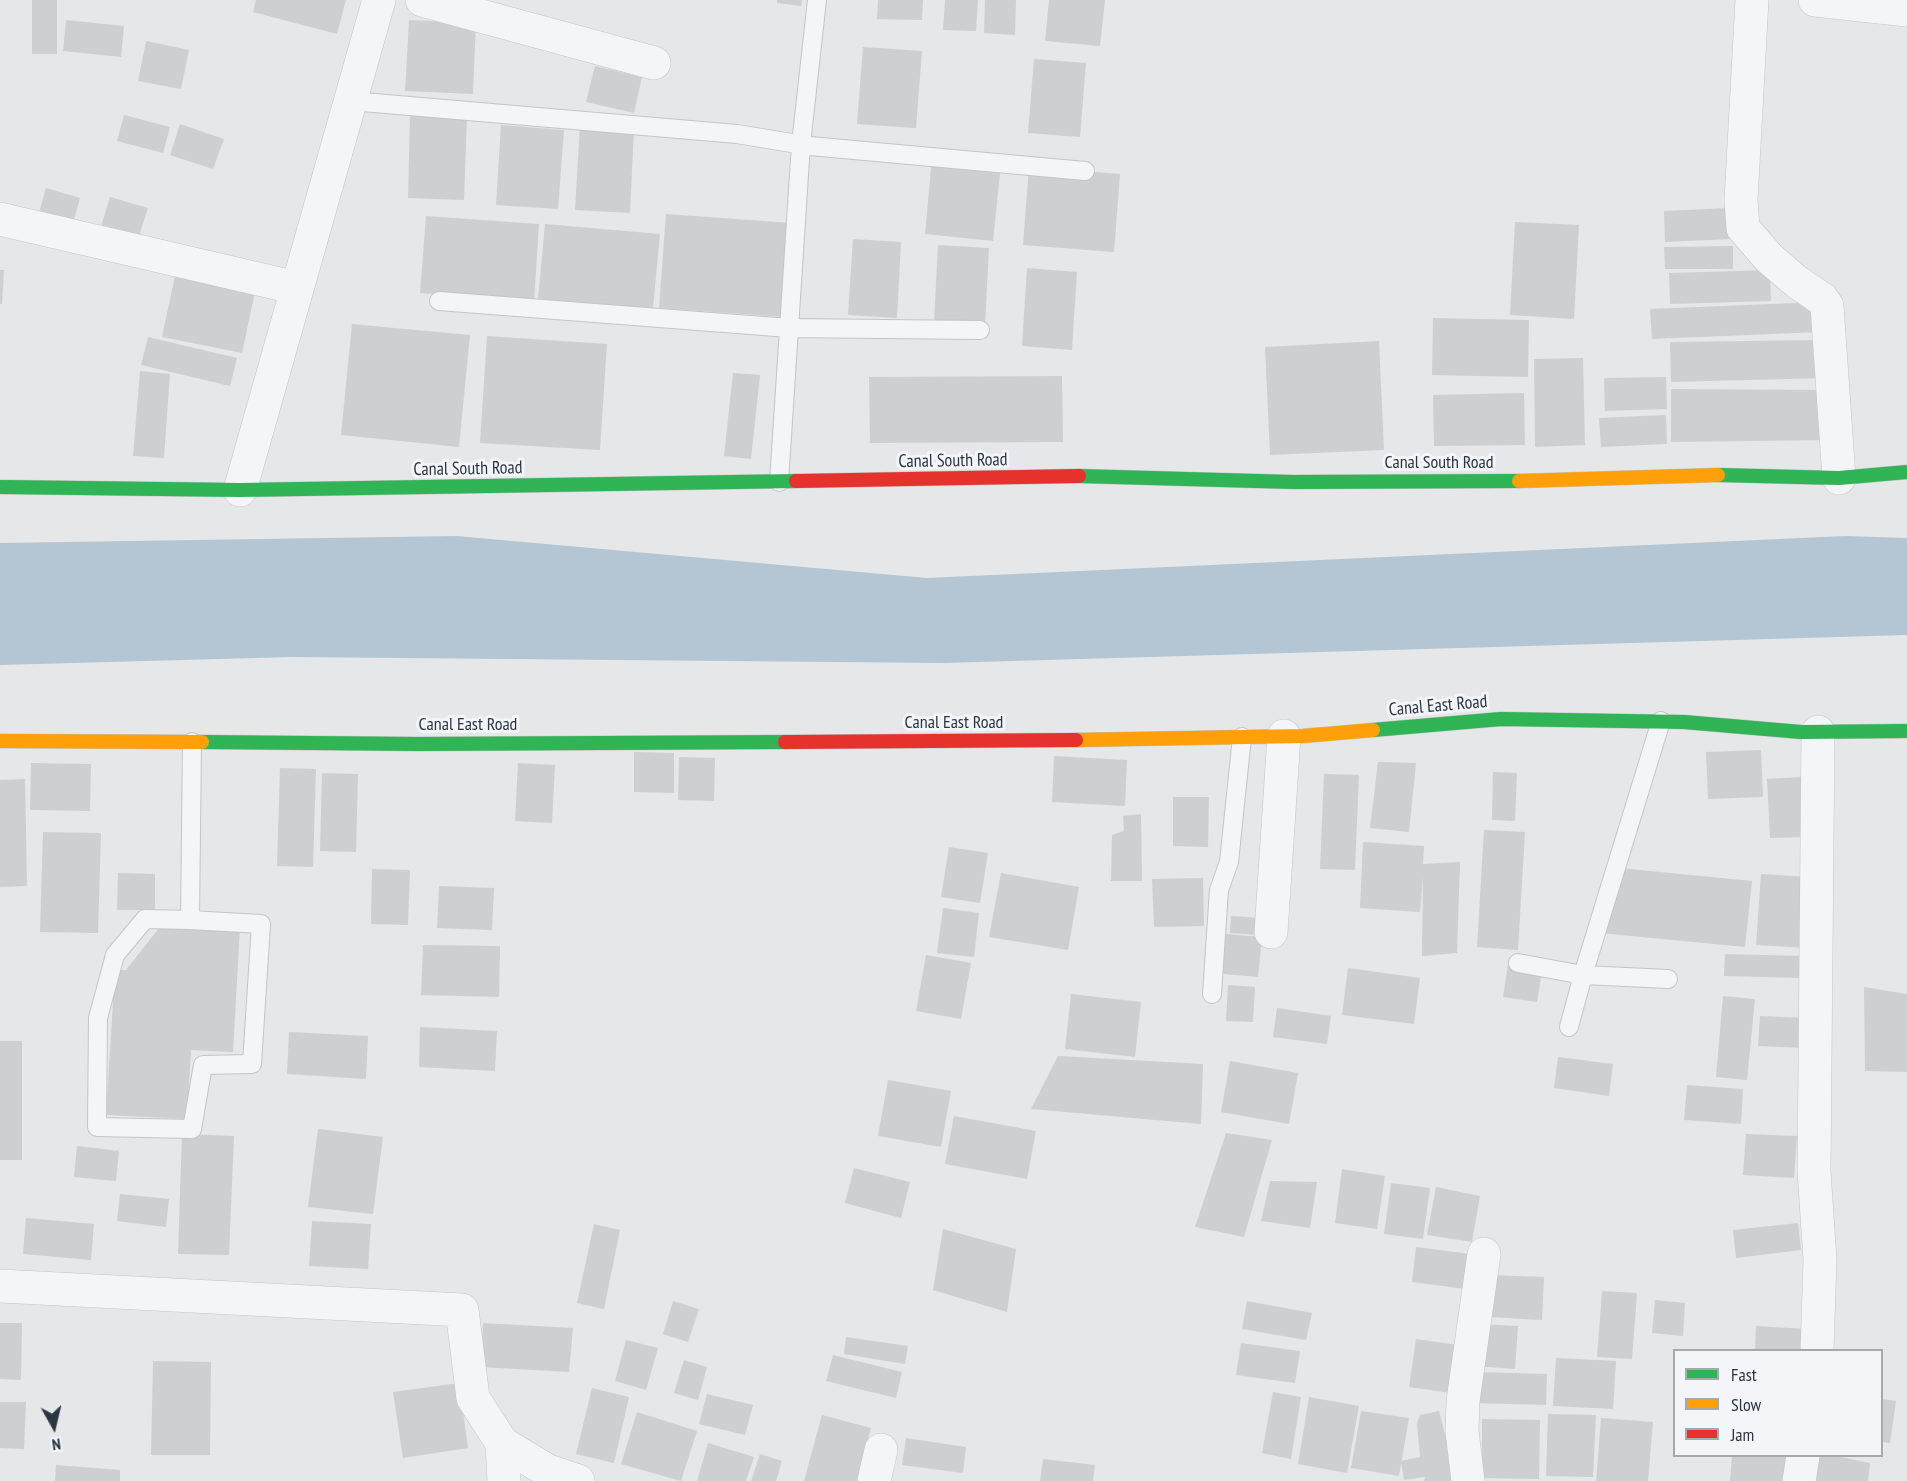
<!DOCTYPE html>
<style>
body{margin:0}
#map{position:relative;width:1907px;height:1481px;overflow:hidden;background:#e5e7e9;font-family:"PT Sans Narrow",sans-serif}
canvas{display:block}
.legend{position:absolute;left:1673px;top:1349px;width:210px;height:108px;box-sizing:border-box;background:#f3f5f8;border:2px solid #a3a9af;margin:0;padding:8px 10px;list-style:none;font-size:18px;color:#2b3642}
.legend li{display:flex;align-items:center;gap:12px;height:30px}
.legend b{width:30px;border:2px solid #a3a9af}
.north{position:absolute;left:24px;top:1397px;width:60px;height:60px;-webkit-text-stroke:4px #f3f5f8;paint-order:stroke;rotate:172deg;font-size:16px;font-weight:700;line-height:24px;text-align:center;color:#2b3642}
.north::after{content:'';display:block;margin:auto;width:21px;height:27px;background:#2b3642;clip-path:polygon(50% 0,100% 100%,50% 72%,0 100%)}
</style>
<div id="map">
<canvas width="1907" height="1481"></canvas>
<ul class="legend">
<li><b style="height:8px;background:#30b455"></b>Fast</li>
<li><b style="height:8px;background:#ff9f0a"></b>Slow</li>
<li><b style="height:8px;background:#e5322d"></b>Jam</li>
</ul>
<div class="north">N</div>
</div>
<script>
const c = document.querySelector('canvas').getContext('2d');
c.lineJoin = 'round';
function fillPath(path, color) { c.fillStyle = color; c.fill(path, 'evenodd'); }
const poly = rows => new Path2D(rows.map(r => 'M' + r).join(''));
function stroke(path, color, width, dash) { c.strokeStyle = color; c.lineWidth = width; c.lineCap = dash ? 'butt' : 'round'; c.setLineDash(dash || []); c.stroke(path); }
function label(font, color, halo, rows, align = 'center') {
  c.font = font + ' "PT Sans Narrow",sans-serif'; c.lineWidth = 6; c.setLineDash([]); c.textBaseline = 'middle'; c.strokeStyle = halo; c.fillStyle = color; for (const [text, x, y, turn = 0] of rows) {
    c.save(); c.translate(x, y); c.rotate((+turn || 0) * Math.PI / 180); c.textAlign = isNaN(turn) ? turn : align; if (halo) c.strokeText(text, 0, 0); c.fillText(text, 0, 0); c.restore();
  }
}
const water = poly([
 [456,536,927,578,1845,536,1907,538,1907,635,943,663,292,657,0,665,0,543]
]);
const building = poly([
 [32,0,57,0,57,54,32,54],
 [256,0,346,0,337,34,253,12],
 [777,0,802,0,801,6,777,3],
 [878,0,923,0,922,20,877,19],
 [945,0,978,0,976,31,943,30],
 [985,0,1016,0,1015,35,984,33],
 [1049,0,1105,0,1100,46,1045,41],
 [66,20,124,26,121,57,63,51],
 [409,20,476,23,473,94,405,91],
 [146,41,189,50,181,89,138,81],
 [863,47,922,51,916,128,857,124],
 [1034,59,1086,63,1080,137,1028,133],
 [595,66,642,77,634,113,586,102],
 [124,115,170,127,163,153,117,141],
 [410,115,467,117,464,200,408,198],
 [180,124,224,139,213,169,170,155],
 [501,125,564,130,558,209,496,205],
 [580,126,634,129,630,213,575,210],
 [932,157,1001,164,993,241,925,234],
 [1029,167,1120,174,1114,252,1023,245],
 [46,188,80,198,71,230,37,220],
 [110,197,148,208,136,245,99,233],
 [1730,208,1731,239,1665,242,1664,211],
 [666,214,791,223,784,317,659,308],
 [426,216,539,224,534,301,420,293],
 [1515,222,1579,225,1574,319,1510,315],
 [545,224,660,234,653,308,538,299],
 [853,239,901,242,897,318,848,315],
 [938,245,989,248,985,325,934,322],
 [1733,246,1733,269,1665,269,1664,247],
 [1027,268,1077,272,1072,350,1022,346],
 [0,270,4,270,2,304,0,304],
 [1770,270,1771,301,1670,304,1669,273],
 [176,271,256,287,242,353,162,337],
 [1819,302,1820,332,1652,339,1650,309],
 [1433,318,1529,320,1528,377,1432,375],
 [352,324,470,335,459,447,341,435],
 [487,336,607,344,600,450,480,443],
 [148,337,237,358,230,386,141,365],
 [1825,340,1828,378,1671,382,1670,342],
 [1379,341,1384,450,1270,455,1265,347],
 [1583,358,1585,445,1535,447,1534,359],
 [140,371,170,374,164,458,133,456],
 [733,373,760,375,751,459,724,456],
 [1062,376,1063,442,870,443,869,377],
 [1666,377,1667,409,1605,411,1604,378],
 [1671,389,1827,390,1831,440,1671,442],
 [1524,393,1525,445,1434,446,1433,395],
 [1666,415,1667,444,1601,447,1599,418],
 [1761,750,1763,797,1708,799,1706,752],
 [634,752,674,753,674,793,634,792],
 [1054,756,1127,760,1125,806,1052,802],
 [679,757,715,758,714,801,678,800],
 [1378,762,1416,763,1409,832,1370,828],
 [31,763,91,764,90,811,30,810],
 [518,763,555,765,552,823,515,821],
 [280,768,316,769,313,867,277,866],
 [1493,772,1517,773,1515,821,1492,820],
 [322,773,358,774,356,852,320,851],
 [1324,774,1359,775,1355,870,1320,869],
 [1801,777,1805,837,1770,838,1767,779],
 [25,779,27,886,0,887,0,780],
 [1173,797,1209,797,1208,847,1173,846],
 [1141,814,1142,881,1111,881,1112,835,1124,831,1123,816],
 [1484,830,1525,832,1518,950,1477,947],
 [43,832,101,833,98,933,40,932],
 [1363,842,1424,846,1423,864,1460,862,1457,953,1422,956,1423,876,1420,912,1360,908],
 [949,847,988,853,980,903,941,897],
 [1619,868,1752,881,1745,947,1600,933],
 [372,869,410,870,408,925,371,924],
 [118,873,155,874,155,910,117,910],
 [1001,873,1079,887,1068,950,989,937],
 [1761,874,1811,877,1807,948,1756,945],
 [1203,878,1204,926,1154,927,1152,879],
 [439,886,494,888,492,930,437,928],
 [943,908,979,913,974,957,937,953],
 [1231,916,1262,918,1261,935,1230,933],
 [159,922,240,927,233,1052,191,1050,187,1119,106,1115,115,970,126,970,159,928],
 [1226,934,1262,937,1258,977,1223,974],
 [423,945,500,946,499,997,421,995],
 [1725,954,1801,956,1800,978,1724,976],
 [926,955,971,963,961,1019,916,1011],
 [1508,965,1542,971,1537,1002,1503,997],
 [1348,968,1420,978,1414,1024,1342,1015],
 [1228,985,1255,987,1253,1022,1226,1021],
 [1864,987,1907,994,1907,1072,1865,1071],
 [1071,994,1141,1002,1135,1057,1065,1049],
 [1723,996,1755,999,1747,1080,1716,1077],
 [1277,1008,1331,1016,1327,1044,1273,1037],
 [1760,1016,1807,1018,1806,1048,1758,1046],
 [420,1027,497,1031,495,1071,419,1067],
 [289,1032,368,1036,366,1079,287,1074],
 [0,1041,22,1041,22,1160,0,1160],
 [1058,1056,1203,1064,1201,1124,1031,1109],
 [1558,1057,1613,1064,1609,1096,1554,1088],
 [1230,1061,1298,1073,1289,1124,1221,1112],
 [888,1080,951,1091,941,1147,878,1136],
 [1687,1085,1743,1089,1741,1124,1684,1120],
 [954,1116,1036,1131,1027,1179,945,1164],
 [318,1129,383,1137,373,1214,308,1207],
 [1226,1133,1272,1140,1244,1237,1195,1227],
 [182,1134,234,1136,229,1255,178,1254],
 [1746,1134,1797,1136,1794,1178,1743,1175],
 [77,1146,119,1151,116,1181,74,1177],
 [854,1168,910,1182,901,1218,845,1203],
 [1342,1169,1385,1176,1377,1229,1335,1223],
 [1270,1181,1317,1182,1310,1228,1261,1221],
 [1391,1183,1430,1188,1423,1239,1384,1234],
 [1436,1187,1480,1196,1472,1242,1427,1235],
 [120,1194,169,1199,166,1227,117,1221],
 [26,1218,94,1224,91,1260,23,1254],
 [312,1221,371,1224,368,1269,309,1266],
 [1798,1223,1801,1250,1736,1258,1733,1230],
 [594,1224,620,1230,604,1309,577,1303],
 [943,1229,1016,1249,1007,1312,933,1290],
 [1416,1247,1478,1255,1473,1290,1412,1282],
 [1490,1275,1544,1277,1542,1320,1488,1317],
 [1602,1291,1637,1293,1632,1359,1597,1357],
 [1655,1300,1685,1303,1683,1336,1652,1333],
 [673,1301,699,1309,688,1342,663,1334],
 [1247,1301,1312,1313,1306,1340,1242,1329],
 [0,1323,22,1323,21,1380,0,1379],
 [483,1323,573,1328,569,1372,481,1367],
 [1478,1324,1518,1326,1515,1369,1475,1366],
 [1756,1326,1806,1329,1804,1350,1755,1350],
 [846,1337,908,1346,905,1364,844,1354],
 [1416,1339,1465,1346,1458,1394,1409,1387],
 [626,1340,658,1348,646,1390,615,1381],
 [1241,1343,1300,1351,1295,1383,1236,1375],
 [833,1355,902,1372,896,1398,826,1381],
 [1556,1358,1616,1361,1613,1409,1553,1406],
 [684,1360,707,1367,698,1400,674,1393],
 [153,1361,211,1362,210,1455,151,1455],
 [1475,1372,1547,1374,1546,1405,1474,1403],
 [459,1383,468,1448,403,1458,393,1392],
 [592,1388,629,1397,614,1463,576,1454],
 [1273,1392,1301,1397,1291,1459,1262,1453],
 [707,1394,753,1405,745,1435,699,1424],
 [1309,1397,1359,1406,1347,1473,1298,1464],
 [1882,1399,1896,1401,1890,1443,1882,1442],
 [0,1402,26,1402,24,1449,0,1448],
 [1361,1411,1409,1418,1399,1476,1351,1468],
 [1439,1411,1457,1481,1424,1481,1425,1477,1404,1480,1401,1461,1420,1457,1417,1423,1420,1415],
 [637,1412,697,1431,681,1481,621,1464],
 [1548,1414,1596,1415,1593,1477,1546,1476],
 [822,1415,871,1428,857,1481,804,1481],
 [1601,1418,1653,1422,1648,1481,1596,1481],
 [1482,1419,1540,1420,1539,1479,1482,1478],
 [906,1438,966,1447,963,1473,902,1465],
 [708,1443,754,1457,746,1481,697,1481],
 [760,1454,782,1461,776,1481,751,1481],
 [1732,1456,1795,1456,1793,1481,1730,1481],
 [1817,1456,1836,1456,1870,1463,1868,1481,1813,1481],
 [1043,1459,1095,1465,1093,1481,1040,1481],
 [56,1465,120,1470,120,1481,55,1481]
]);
const lane = poly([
 [351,101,737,134,810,146,1085,171],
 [439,301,789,328,980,330],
 [779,482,801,144,817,0],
 [1661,721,1583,975,1668,979],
 [190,920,261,924,252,1064,203,1065,192,1129,97,1127,98,1018,115,955,145,919,190,920,192,742],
 [1518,963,1583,975,1569,1027],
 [1212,994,1219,890,1229,862,1242,737]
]);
const street = poly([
 [422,0,654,63],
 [1752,0,1741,200,1743,228,1769,258,1797,282,1822,299,1827,306,1839,478],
 [1815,0,1907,10],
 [0,219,297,288],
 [240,490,379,0],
 [1271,932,1284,736],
 [0,1286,462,1310,473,1398,502,1443,548,1471,578,1481],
 [1817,1350,1820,1260,1814,1171,1818,732],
 [502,1443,504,1481],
 [874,1481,881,1450],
 [1468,1481,1462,1431,1463,1401,1484,1254],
 [1799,1481,1803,1456]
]);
const fast = poly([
 [1718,475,1839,478,1907,472],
 [1079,476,1293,482,1519,481],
 [0,487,240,490,796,481],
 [1373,730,1501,719,1684,722,1801,732,1907,731],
 [202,742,418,744,785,742]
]);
const slow = poly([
 [1519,481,1718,475],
 [1076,740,1303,736,1373,730],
 [0,741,202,742]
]);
const jam = poly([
 [796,481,1079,476],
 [785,742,1076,740]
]);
const streetNames = [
 ["Canal South Road",953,461,-1],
 ["Canal South Road",1439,463],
 ["Canal South Road",468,469,-1],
 ["Canal East Road",1438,706,-5],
 ["Canal East Road",954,723],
 ["Canal East Road",468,725]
];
fillPath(water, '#b4c6d3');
fillPath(building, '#cdcfd1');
stroke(lane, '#c3c5c7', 20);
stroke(street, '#c3c5c7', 34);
stroke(fast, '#c3c5c7', 15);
stroke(slow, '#c3c5c7', 15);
stroke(jam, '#c3c5c7', 15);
stroke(lane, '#f4f5f6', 18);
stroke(street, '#f4f5f6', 33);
stroke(fast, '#30b455', 14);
stroke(slow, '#ff9f0a', 14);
stroke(jam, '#e5322d', 14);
label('18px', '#2b3642', '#f3f5f8', streetNames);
</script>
